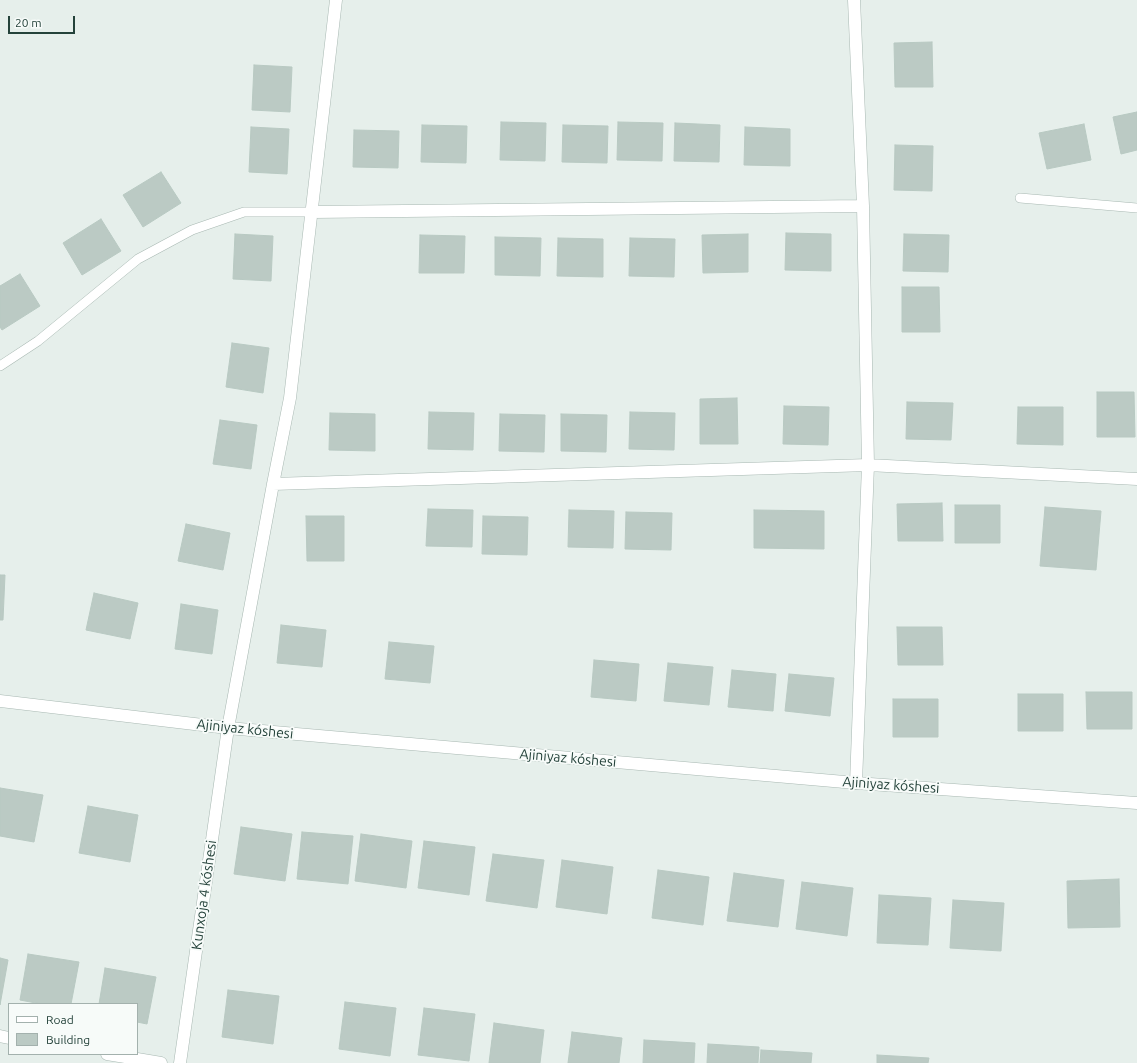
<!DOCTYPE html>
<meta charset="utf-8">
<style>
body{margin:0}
#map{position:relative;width:1137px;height:1063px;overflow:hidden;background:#e6efeb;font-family:Ubuntu,sans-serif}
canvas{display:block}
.legend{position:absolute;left:8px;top:1003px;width:130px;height:52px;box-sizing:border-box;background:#f7fbf9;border:1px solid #a3b1ad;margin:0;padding:5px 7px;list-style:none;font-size:12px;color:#24423a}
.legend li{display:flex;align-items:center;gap:8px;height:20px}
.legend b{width:20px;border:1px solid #a3b1ad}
.scale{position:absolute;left:8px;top:16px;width:67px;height:18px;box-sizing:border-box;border:2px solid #24423a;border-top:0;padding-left:5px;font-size:12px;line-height:14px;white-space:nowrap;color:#24423a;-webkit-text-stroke:3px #f7fbf9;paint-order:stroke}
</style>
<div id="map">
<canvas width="1137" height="1063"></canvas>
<ul class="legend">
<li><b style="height:5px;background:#fff"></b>Road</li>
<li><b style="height:11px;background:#bbcac4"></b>Building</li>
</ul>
<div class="scale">20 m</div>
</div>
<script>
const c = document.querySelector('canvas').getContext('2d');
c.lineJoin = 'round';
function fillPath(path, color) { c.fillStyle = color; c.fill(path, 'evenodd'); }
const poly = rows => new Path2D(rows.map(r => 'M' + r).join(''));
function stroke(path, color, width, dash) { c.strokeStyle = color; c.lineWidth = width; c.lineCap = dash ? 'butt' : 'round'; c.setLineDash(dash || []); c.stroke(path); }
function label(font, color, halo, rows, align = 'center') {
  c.font = font + ' Ubuntu,sans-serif'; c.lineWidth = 3.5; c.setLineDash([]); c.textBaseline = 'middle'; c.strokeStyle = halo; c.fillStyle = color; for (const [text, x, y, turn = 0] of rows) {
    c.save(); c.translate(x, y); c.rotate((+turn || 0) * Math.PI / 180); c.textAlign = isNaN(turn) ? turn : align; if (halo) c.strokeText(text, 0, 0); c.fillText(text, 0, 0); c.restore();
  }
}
const building = poly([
 [932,42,933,87,895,87,894,43,932,42],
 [254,65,292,67,290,112,252,110,254,65],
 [1137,112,1137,150,1121,154,1113,117,1137,112],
 [501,122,546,123,545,161,500,160,501,122],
 [618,122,663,123,662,161,617,160,618,122],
 [675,123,720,125,719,162,674,161,675,123],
 [1084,124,1091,160,1047,169,1039,133,1084,124],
 [422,125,467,126,466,163,421,162,422,125],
 [563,125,608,126,607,163,562,162,563,125],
 [251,127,289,129,287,174,249,172,251,127],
 [745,127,790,129,790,166,744,165,745,127],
 [354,130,399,131,398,168,353,167,354,130],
 [895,145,933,146,932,191,894,190,895,145],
 [161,172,181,203,143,227,123,195,161,172],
 [101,219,121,251,82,275,63,243,101,219],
 [786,233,831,234,831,271,785,270,786,233],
 [235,234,273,236,271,281,233,279,235,234],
 [748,234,748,272,703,273,702,235,748,234],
 [904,234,949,235,948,272,903,271,904,234],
 [420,235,465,236,464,273,419,273,420,235],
 [495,237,541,238,540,276,495,275,495,237],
 [558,238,603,239,603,277,557,276,558,238],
 [630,238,675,239,674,277,629,276,630,238],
 [20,274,40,306,2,330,0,327,0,286,20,274],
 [902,287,939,287,940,332,902,332,902,287],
 [232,343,269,348,263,393,226,387,232,343],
 [1097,392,1134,392,1135,437,1097,437,1097,392],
 [737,398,738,444,700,444,700,399,737,398],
 [907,402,953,403,951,440,906,439,907,402],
 [784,406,829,407,828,445,783,444,784,406],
 [1018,407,1063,407,1063,445,1017,444,1018,407],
 [429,412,474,413,473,450,428,449,429,412],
 [630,412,675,413,674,450,629,449,630,412],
 [330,413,375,414,375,451,329,450,330,413],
 [500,414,545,415,544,452,499,451,500,414],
 [561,414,607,415,606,452,561,451,561,414],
 [220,420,257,425,251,469,213,464,220,420],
 [942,503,943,541,898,541,897,504,942,503],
 [955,505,1000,505,1000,543,955,543,955,505],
 [1045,507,1101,511,1096,570,1040,566,1045,507],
 [428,509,473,510,472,547,426,546,428,509],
 [569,510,614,511,613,548,568,547,569,510],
 [754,510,824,511,824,549,754,548,754,510],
 [626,512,672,513,671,550,625,549,626,512],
 [306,516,344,516,344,561,307,561,306,516],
 [483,516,528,517,527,555,482,554,483,516],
 [186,524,230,533,223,570,178,561,186,524],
 [0,575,5,575,3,620,0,620,0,575],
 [94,593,138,603,130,639,86,630,94,593],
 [181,604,218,610,212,654,175,649,181,604],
 [281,625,326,630,322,667,277,663,281,625],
 [897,627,942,627,943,665,898,665,897,627],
 [389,642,434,646,430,683,385,679,389,642],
 [594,660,639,664,636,701,591,697,594,660],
 [668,663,713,667,709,705,664,701,668,663],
 [732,670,776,674,773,711,728,707,732,670],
 [789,674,834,678,830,716,785,711,789,674],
 [1086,692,1132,692,1132,729,1087,729,1086,692],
 [1018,694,1063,694,1063,731,1018,731,1018,694],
 [893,699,938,699,938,737,893,737,893,699],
 [0,788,43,795,34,842,0,836,0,788],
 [88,806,138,815,130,862,79,853,88,806],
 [241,827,292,834,285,881,234,874,241,827],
 [302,832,353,836,348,884,297,879,302,832],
 [361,834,412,841,406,888,355,881,361,834],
 [424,841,475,847,469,895,418,888,424,841],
 [493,854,544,860,537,908,486,901,493,854],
 [562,860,613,867,607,914,556,907,562,860],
 [658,870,709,877,703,925,652,918,658,870],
 [734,873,784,880,778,927,727,921,734,873],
 [1119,879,1120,927,1068,928,1067,881,1119,879],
 [802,882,853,888,847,936,796,929,802,882],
 [879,895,931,898,928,945,877,943,879,895],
 [953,900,1004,903,1001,951,950,948,953,900],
 [28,954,79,962,71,1004,41,1004,20,1000,28,954],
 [0,958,8,960,0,1005,0,958],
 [105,968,156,977,147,1024,137,1022,137,1004,99,1004,105,968],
 [228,990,279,996,273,1044,222,1037,228,990],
 [345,1002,396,1008,390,1056,339,1049,345,1002],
 [424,1008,475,1014,469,1061,418,1055,424,1008],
 [494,1023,544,1030,540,1063,489,1063,494,1023],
 [572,1032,622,1038,619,1063,568,1063,572,1032],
 [644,1040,695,1043,694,1063,643,1063,644,1040],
 [708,1044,759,1047,758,1063,707,1063,708,1044],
 [761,1050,812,1053,811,1063,760,1063,761,1050],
 [877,1055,929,1058,928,1063,877,1063,877,1055]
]);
const service = poly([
 [1020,198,1137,208],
 [0,366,38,341,138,259,192,230,244,212,313,212]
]);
const minor = poly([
 [854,0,863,206,868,465,856,783],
 [313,212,863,206],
 [273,484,868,465,1137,479],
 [0,1036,9,1038],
 [107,1054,161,1063],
 [180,1063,228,728,273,484,290,398,336,0]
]);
const tertiary = poly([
 [0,701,228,728,856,783,1137,803]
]);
const streetNames = [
 ["Ajiniyaz kóshesi",245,729,6],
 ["Ajiniyaz kóshesi",568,758,5],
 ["Ajiniyaz kóshesi",891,785,4],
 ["Kunxoja 4 kóshesi",204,895,-82]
];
fillPath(building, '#bbcac4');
stroke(building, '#b8c9c2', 1);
stroke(service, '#a8b8b2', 10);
stroke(minor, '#a8b8b2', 13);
stroke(tertiary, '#a8b8b2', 13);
stroke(service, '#fff', 9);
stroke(minor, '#fff', 12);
stroke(tertiary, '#fff', 12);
label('14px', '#24423a', '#f7fbf9', streetNames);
</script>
